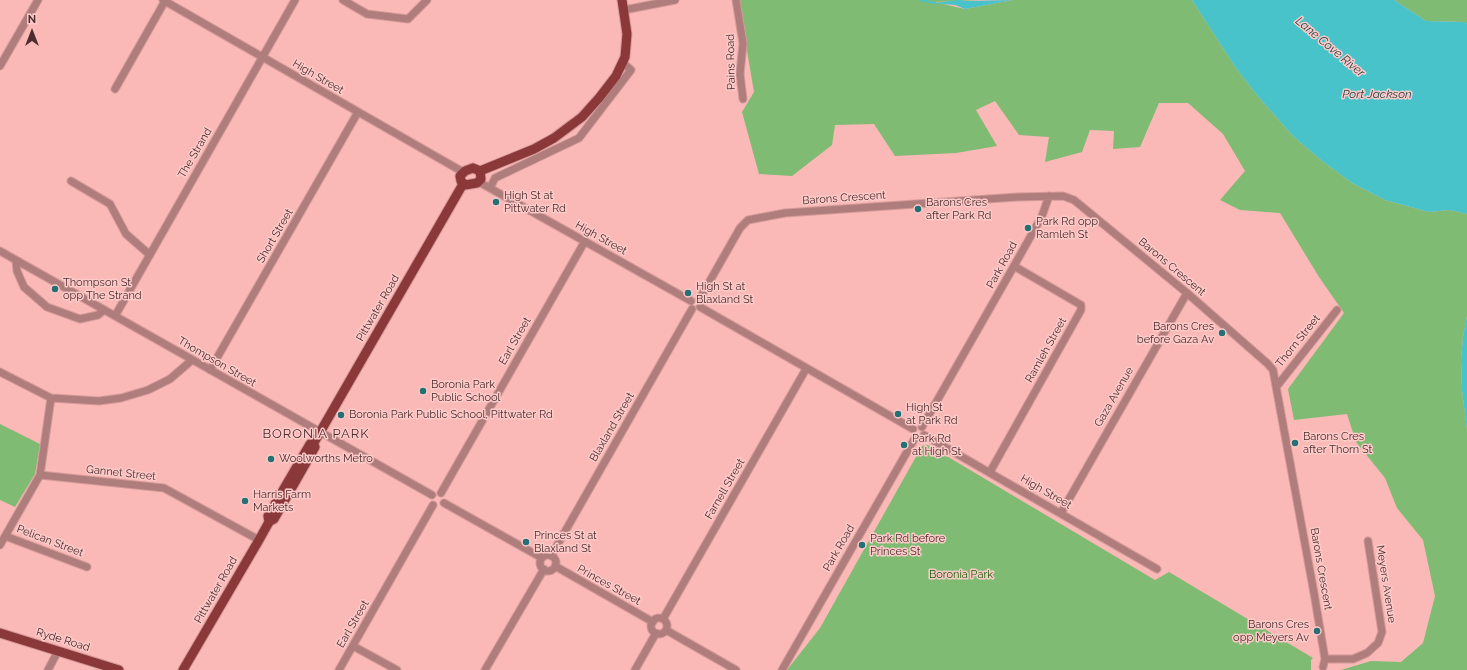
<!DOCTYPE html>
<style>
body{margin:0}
#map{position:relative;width:1467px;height:670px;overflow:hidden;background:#fab9b7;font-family:Raleway,sans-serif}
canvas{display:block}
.north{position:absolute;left:12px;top:12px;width:40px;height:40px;-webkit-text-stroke:3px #fdcbc9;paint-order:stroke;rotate:0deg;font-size:11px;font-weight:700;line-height:16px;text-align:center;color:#4c2c2c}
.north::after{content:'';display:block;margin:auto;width:14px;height:18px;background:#4c2c2c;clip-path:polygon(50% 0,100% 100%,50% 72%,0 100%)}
</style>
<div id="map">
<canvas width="1467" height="670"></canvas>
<div class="north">N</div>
</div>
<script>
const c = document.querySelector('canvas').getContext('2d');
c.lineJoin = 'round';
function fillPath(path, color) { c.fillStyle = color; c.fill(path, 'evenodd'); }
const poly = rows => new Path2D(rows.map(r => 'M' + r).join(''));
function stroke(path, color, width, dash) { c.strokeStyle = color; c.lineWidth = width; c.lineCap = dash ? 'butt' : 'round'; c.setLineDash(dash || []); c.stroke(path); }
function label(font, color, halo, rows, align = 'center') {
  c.font = font + ' Raleway,sans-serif'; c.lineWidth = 3; c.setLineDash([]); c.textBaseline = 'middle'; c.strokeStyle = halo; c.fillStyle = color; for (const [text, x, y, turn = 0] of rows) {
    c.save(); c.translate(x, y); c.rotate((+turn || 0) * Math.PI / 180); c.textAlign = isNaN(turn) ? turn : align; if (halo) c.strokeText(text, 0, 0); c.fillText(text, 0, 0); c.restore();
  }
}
const green = poly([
 [733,0,980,0,934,2,965,9,1013,0,1192,0,1236,68,1256,94,1293,136,1321,160,1352,183,1385,200,1429,212,1450,210,1467,214,1467,316,1463,337,1461,360,1462,390,1467,430,1467,670,1341,670,1371,661,1401,662,1423,643,1435,596,1423,540,1397,508,1385,478,1356,442,1347,414,1294,420,1288,389,1344,313,1319,277,1280,213,1240,210,1220,200,1245,171,1223,134,1188,103,1159,103,1140,147,1113,149,1114,131,1090,130,1082,152,1045,162,1049,137,1019,135,995,101,976,110,997,146,956,153,895,156,874,124,835,125,832,145,792,176,759,174,742,112,754,92,744,33],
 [1394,0,1467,0,1467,24,1465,22,1426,21],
 [0,424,40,444,35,474,15,507,0,500],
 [928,445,1155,580,1169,572,1313,658,1311,660,1311,670,787,670,820,628,922,446]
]);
const water = poly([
 [959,0,967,1,1013,0,965,9,955,5,932,3],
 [1192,0,1394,0,1426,21,1465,22,1467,24,1467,214,1450,210,1429,212,1385,200,1352,183,1321,160,1293,136,1256,94,1236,68],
 [1467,316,1467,430,1462,390,1461,360,1463,337]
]);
const stream = poly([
 [920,0,935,3]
]);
const minor = poly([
 [163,0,463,172],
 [343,0,367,14,408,19,427,0],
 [736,0,743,43,740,74,743,99],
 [624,10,675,0],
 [0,66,38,0],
 [115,89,165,1],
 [71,181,110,204,126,234,150,255],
 [479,182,691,301],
 [490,188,495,178,579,138,631,70,623,63],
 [0,251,432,495],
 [16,260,17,271,24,287,47,307,80,319,98,315,104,310],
 [699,300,740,228,748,220,785,213,1017,197,1063,196,1074,200,1187,293,1268,364,1273,370,1314,593,1325,659,1323,667],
 [700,307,913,429],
 [115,316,295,0],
 [210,370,358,112],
 [0,372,51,398,99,401,121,398,148,390,170,379,192,360],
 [1277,386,1337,310],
 [922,427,1014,266,1042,216,1049,196],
 [924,435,1157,569],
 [990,472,1081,310,1081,305,1014,266],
 [40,475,164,488,259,540],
 [441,493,585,241],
 [444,503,542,558],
 [1061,513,1187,293],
 [5,536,87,567],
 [0,545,40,475,51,398],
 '540 563a8 8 0 1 1 16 0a8 8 0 1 1-16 0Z',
 [551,556,692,309],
 [555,566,653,622],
 '651 626a8 8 0 1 1 16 0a8 8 0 1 1-16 0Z',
 [663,619,806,369],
 [666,630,736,670],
 [353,646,397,670],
 [1325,659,1353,659,1367,653,1378,643,1382,632,1368,541],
 [48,670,58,651],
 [339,670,433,505],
 [485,670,544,569],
 [635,670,656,633],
 [782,670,915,438]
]);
const major = poly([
 [473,168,480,171,481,179,477,183,465,185,461,181,460,176,465,171,473,168],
 [480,171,534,149,554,138,582,117,599,98,616,76,625,57,627,34,622,0],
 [269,522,274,519,315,447,313,444,315,441,463,184],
 [0,633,119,670],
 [183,670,259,540,269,522,268,516,310,444,313,444]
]);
const markers = [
 [496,202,4,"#257074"],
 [918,209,4,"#257074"],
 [1028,228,4,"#257074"],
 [55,289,4,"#257074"],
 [688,293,4,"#257074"],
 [1222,333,4,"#257074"],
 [423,391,4,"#257074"],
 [898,414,4,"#257074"],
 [341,415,4,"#257074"],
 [1295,443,4,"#257074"],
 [904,445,4,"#257074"],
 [271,459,4,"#257074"],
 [245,501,4,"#257074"],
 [526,542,4,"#257074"],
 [862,545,4,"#257074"],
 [1317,631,4,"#257074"]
];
const streetNames = [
 ["Pains Road",731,62,-91],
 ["High Street",318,77,30],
 ["The Strand",195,153,-60],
 ["Barons Crescent",844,198,-4],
 ["Short Street",275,236,-60],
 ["High Street",601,238,29],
 ["Park Road",1002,265,-61],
 ["Barons Crescent",1172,267,40],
 ["Pittwater Road",378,308,-60],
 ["Earl Street",515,341,-60],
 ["Thorn Street",1298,341,-51],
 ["Ramleh Street",1046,350,-61],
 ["Thompson Street",217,362,30],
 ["Gaza Avenue",1114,397,-60],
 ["Blaxland Street",612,427,-60],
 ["Gannet Street",121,473,6],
 ["Farnell Street",725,489,-60],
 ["High Street",1046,492,30],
 ["Pelican Street",50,541,21],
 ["Park Road",839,548,-60],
 ["Barons Crescent",1321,569,80],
 ["Meyers Avenue",1386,584,81],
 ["Princes Street",609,585,29],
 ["Pittwater Road",216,590,-60],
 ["Earl Street",353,624,-60],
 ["Ryde Road",63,640,17]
];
const poiNames = [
 ["High St at",504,196],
 ["Pittwater Rd",504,209],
 ["Barons Cres",926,203],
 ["after Park Rd",926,216],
 ["Park Rd opp",1036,222],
 ["Ramleh St",1036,235],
 ["Thompson St",63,283],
 ["opp The Strand",63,296],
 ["High St at",696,287],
 ["Blaxland St",696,300],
 ["Barons Cres",1214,327,"right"],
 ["before Gaza Av",1214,340,"right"],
 ["Boronia Park",431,385],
 ["Public School",431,398],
 ["High St",906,408],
 ["at Park Rd",906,421],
 ["Boronia Park Public School, Pittwater Rd",349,415],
 ["Barons Cres",1303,437],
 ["after Thorn St",1303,450],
 ["Park Rd",912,439],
 ["at High St",912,452],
 ["Woolworths Metro",279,459],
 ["Harris Farm",253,495],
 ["Markets",253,508],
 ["Princes St at",534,536],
 ["Blaxland St",534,549],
 ["Park Rd before",870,539],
 ["Princes St",870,552],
 ["Barons Cres",1309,625,"right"],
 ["opp Meyers Av",1309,638,"right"]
];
const parkNames = [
 ["Boronia Park",961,575]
];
const waterNames = [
 ["Lane Cove River",1330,47,40],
 ["Port Jackson",1377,94]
];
const quarterNames = [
 ["BORONIA PARK",316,434]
];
fillPath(green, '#7fbb73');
fillPath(water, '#48c3ca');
stroke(stream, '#48c3ca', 2);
stroke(minor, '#d49a98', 9);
stroke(major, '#d49a98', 11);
stroke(minor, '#ae7d7c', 7);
stroke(major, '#8b383b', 9);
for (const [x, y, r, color] of markers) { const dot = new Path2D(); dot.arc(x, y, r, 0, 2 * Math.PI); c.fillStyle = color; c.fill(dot); stroke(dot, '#fdcbc9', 1.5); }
label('11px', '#4c2c2c', '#fdcbc9', streetNames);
label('11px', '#4c2c2c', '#fdcbc9', poiNames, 'left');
label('11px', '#165b03', '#fdcbc9', parkNames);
label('italic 12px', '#243f40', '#fdcbc9', waterNames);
c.letterSpacing = '1px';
label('13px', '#4c2c2c', '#fdcbc9', quarterNames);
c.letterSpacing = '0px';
</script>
